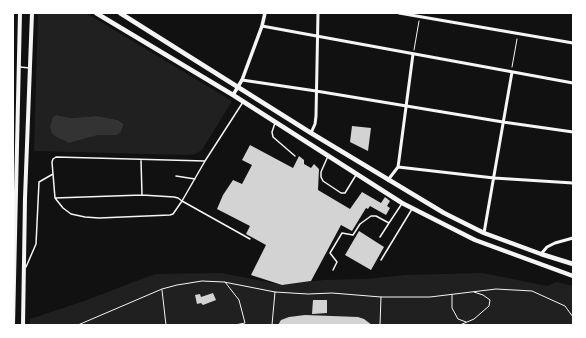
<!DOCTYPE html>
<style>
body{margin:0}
#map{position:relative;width:586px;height:338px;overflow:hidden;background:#111;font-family:Helvetica,sans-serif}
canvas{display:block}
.frame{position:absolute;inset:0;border:14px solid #fff;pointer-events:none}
</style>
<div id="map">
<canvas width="586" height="338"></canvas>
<div class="frame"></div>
</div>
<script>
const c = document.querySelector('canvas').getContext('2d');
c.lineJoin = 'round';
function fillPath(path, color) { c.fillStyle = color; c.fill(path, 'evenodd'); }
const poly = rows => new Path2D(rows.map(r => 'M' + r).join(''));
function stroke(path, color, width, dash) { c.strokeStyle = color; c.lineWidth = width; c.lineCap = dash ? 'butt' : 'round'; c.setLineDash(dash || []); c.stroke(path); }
const green = poly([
 [38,13,86,13,232,101,202,150,195,154,186,155,34,151],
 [58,115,71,118,85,117,92,116,118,120,124,123,124,126,121,132,117,135,98,135,69,143,56,137],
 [222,273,282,285,324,280,367,279,404,275,483,273,547,286,557,282,573,286,573,325,30,325,30,319,84,301,155,274]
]);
const water = poly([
 [56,115,71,118,96,116,118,120,124,124,121,132,117,135,98,135,69,143,56,137,52,133,50,127,53,117]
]);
const building = poly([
 [352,126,371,128,368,151,350,142],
 [250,145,293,168,299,156,304,160,304,164,311,168,314,164,319,169,318,190,350,209,362,192,381,203,385,197,390,201,387,206,390,208,386,215,370,206,368,209,366,208,352,231,341,225,311,281,282,285,251,275,266,245,246,234,250,226,217,209,223,195,233,180,242,184,252,165,242,160],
 [359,231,384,247,371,270,345,255],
 [213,293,216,300,203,305,201,303,197,304,195,295,200,294,201,297],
 [313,300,327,300,327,313,312,314],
 [305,315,358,317,364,319,372,325,349,324,278,325,281,320,289,317]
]);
const path = poly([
 [414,50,419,21],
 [512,67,517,39],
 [225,282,239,300,245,323,235,325],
 [162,290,166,325],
 [452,295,452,308,458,319,466,322],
 [78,325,162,289,177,285,202,281,224,282,275,292,308,294,332,293,381,297,430,297,496,289,532,291,565,306,573,317],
 [272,325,275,292],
 [380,325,381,297],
 [460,325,474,319,489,306,490,300,483,295,474,292]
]);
const service = poly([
 [20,67,30,68],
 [275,123,272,132,273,137,295,156],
 [328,156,321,172,321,177,323,181,341,193,345,193,356,175],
 [141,160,142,195],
 [205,161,182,201,173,214,170,215,99,218,85,217,71,214,63,208,55,198,142,195,174,197,178,198,182,201,250,239],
 [176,176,195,179],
 [55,198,52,162,53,159,56,157,205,161,243,102],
 [380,237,389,223],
 [381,260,412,209],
 [26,267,36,244,39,182,53,174],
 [333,270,337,262,330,253,342,233,353,235,360,224,371,216,376,216,389,223,401,205]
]);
const minor = poly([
 [399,13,573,43],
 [262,26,573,83],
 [242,80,316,91,503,122,573,132],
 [311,133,315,124,316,116,318,13],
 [398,167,494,178,573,183],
 [388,180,398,167,399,160,413,54],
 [484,233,512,72],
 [541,254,547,247,555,243,573,238]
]);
const tertiary = poly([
 [233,95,242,80,262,26,265,13]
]);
const secondary = poly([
 [13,325,20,13],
 [23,325,25,198,32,13]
]);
const primary = poly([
 [96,13,233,95,402,203,475,240,573,276],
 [120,13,311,133,444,213,484,233,541,254,573,264]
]);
fillPath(green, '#202020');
fillPath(water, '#333');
fillPath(building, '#d3d3d3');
stroke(path, '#f5f5f5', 1);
stroke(service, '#f5f5f5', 1.5);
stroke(minor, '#f5f5f5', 3);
stroke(tertiary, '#f5f5f5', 3.5);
stroke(secondary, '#f5f5f5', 4);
stroke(primary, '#f5f5f5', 4.5);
</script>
